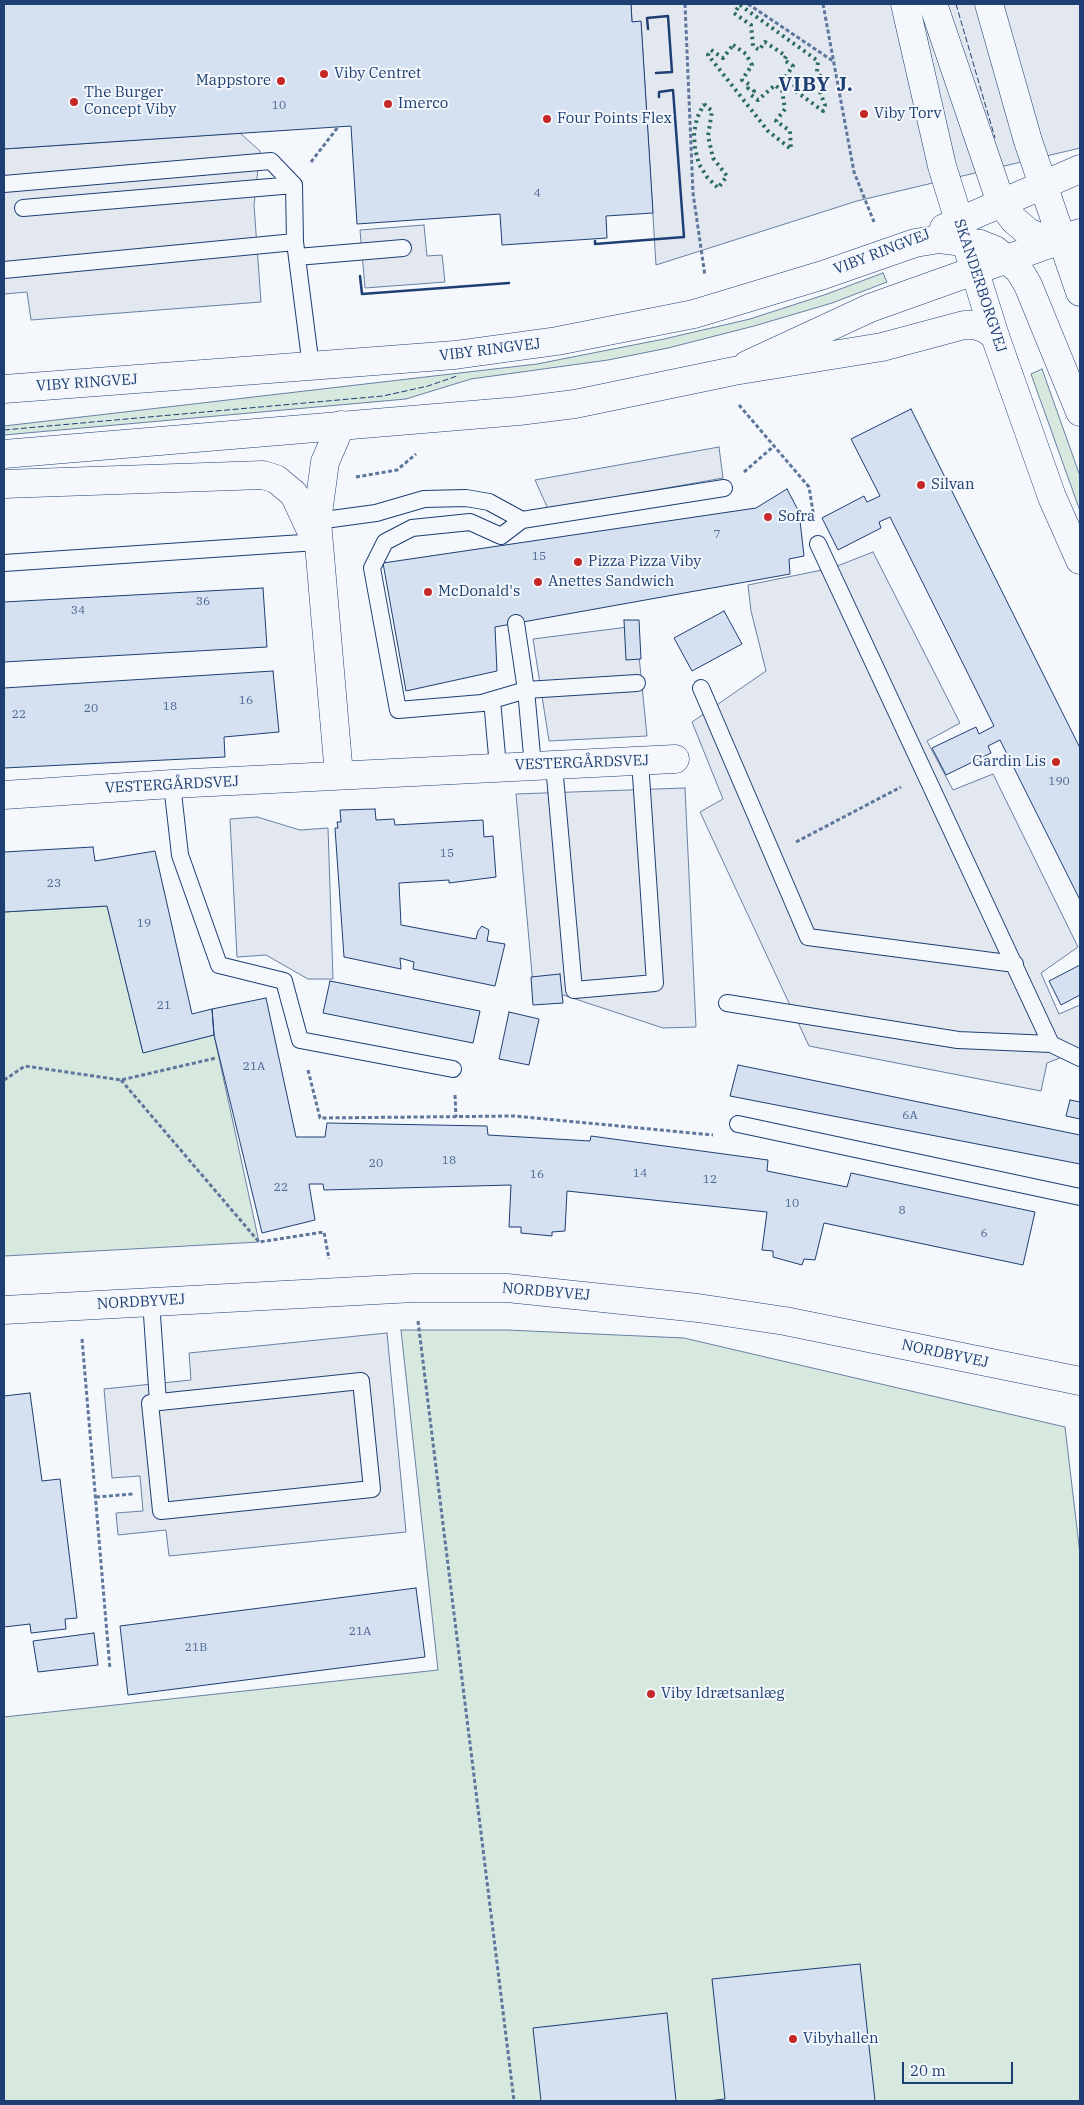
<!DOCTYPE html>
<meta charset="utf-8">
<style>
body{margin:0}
#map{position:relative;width:1084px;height:2105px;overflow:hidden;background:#f4f7fb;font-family:"IBM Plex Serif",serif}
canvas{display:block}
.frame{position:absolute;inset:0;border:5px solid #1d3f73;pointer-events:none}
.scale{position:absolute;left:902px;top:2062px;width:111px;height:22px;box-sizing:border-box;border:2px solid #1d3f73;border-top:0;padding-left:6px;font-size:15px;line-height:18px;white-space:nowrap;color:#1d3f73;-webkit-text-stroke:4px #f4f7fb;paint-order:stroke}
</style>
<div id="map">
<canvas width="1084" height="2105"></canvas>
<div class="frame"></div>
<div class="scale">20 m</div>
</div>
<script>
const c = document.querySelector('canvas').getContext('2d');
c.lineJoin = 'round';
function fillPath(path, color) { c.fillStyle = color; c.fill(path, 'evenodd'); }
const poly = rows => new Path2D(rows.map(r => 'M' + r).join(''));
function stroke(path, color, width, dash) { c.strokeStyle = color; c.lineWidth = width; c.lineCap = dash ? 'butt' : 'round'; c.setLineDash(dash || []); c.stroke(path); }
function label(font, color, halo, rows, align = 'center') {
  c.font = font + ' "IBM Plex Serif",serif'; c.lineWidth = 4; c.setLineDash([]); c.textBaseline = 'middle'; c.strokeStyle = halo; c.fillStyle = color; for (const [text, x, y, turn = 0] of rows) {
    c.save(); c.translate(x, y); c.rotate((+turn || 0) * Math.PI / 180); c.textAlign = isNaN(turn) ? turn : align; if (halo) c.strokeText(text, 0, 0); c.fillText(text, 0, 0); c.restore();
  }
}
const green = poly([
 [883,273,887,282,832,303,754,326,668,348,608,360,471,379,406,399,4,435,4,426,537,364,664,339,750,319,827,294,883,273],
 [1042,369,1080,476,1080,511,1031,374,1042,369],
 [107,906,143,1052,214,1035,259,1242,4,1256,4,912,107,906],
 [401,1330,507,1330,684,1338,1065,1427,1080,1554,1080,2101,4,2101,4,1717,438,1670,401,1330]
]);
const parking = poly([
 [631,4,1080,4,1080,148,857,201,656,265,641,22,632,22,631,4],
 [240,133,260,151,254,205,261,302,31,320,27,292,4,294,4,149,240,133],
 [424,225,427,256,442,255,445,282,365,288,360,230,424,225],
 [719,447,723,478,548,509,535,480,719,447],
 [873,552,960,723,927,741,953,790,993,774,1078,947,1041,973,1059,1014,1080,1005,1080,1050,1047,1063,1041,1091,809,1046,700,812,723,799,692,722,766,671,751,611,748,585,832,568,873,552],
 [636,626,647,736,549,741,533,639,636,626],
 [685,788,696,1027,663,1028,533,985,516,794,685,788],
 [257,817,300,830,328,828,333,979,308,979,266,955,237,957,230,819,257,817],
 [387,1333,406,1532,169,1556,166,1530,118,1535,116,1513,143,1511,140,1476,112,1478,104,1389,191,1380,189,1353,387,1333]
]);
const building = poly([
 [4,4,631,4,632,22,641,21,653,213,606,216,607,238,502,245,500,214,357,224,351,126,4,149,4,4],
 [911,409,1080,748,1080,900,1000,740,988,746,991,753,946,775,932,748,976,727,979,734,994,726,890,517,879,522,881,528,838,550,822,518,864,496,867,502,880,496,851,439,911,409],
 [787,489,799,512,804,556,789,559,790,574,495,627,497,671,406,691,383,563,756,508,787,489],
 [263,588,267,647,4,662,4,602,263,588],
 [724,611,742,644,692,671,674,638,724,611],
 [624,620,639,620,641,659,626,660,624,620],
 [273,671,279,732,224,737,225,757,4,768,4,688,273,671],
 [375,809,376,820,394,819,395,825,483,820,484,837,493,836,496,877,449,883,449,880,399,883,401,925,476,939,478,931,482,926,489,930,487,941,505,944,495,986,413,969,414,962,400,958,401,969,344,957,335,828,338,828,337,822,341,822,340,810,375,809],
 [93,847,95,861,155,851,192,1014,212,1009,214,1035,143,1053,107,906,4,912,4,852,93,847],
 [1080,965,1080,995,1061,1005,1049,981,1080,965],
 [560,974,563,1003,533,1005,531,977,560,974],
 [330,981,480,1011,473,1043,323,1013,330,981],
 [266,998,296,1137,325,1137,327,1123,487,1126,488,1135,590,1141,591,1136,768,1160,767,1171,847,1187,851,1173,1035,1212,1023,1265,824,1223,815,1260,804,1259,802,1265,773,1257,773,1251,762,1250,767,1212,567,1191,565,1231,552,1232,552,1236,521,1233,521,1227,509,1227,511,1185,324,1190,323,1184,309,1184,315,1220,262,1233,214,1035,212,1009,266,998],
 [509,1012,539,1019,529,1065,499,1059,509,1012],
 [738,1065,1080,1135,1080,1164,730,1096,738,1065],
 [1070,1100,1080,1102,1080,1119,1066,1116,1070,1100],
 [30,1393,42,1481,60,1479,77,1618,65,1619,66,1629,31,1633,30,1624,4,1627,4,1396,30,1393],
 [416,1588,425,1657,128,1695,120,1626,416,1588],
 [94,1633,98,1665,38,1672,33,1641,94,1633],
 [860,1964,875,2101,707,2101,725,2099,712,1979,860,1964],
 [667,2013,676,2101,541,2101,533,2028,667,2013]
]);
const path = poly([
 [685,4,693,193,705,276],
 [748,4,833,61],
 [823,4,854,172,874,222],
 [311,162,338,127],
 [739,405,809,487,814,518],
 [744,472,774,446],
 [356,477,397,470,416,454],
 [796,842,901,787],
 [308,1070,320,1118,514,1116,713,1135],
 [4,1080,25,1066,121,1080,216,1058],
 [121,1080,259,1242,324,1232,329,1259],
 [455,1095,456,1117],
 [418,1321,514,2101],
 [82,1339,110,1669],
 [96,1497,133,1494]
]);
const service = poly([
 [4,184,271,161,294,185,295,242,4,270],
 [23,208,294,185],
 [295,242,311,367],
 [297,257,403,248],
 [522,520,724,488],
 [317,521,376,513,424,499,466,498,489,502,522,520,501,536],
 [501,536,470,522,412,528,385,542,372,568,398,710,482,703,526,690,637,683],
 [4,563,317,542],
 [516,623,526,690,533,766],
 [701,688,808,937,1015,964],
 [492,700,498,767],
 [554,765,574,990,655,983,640,761],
 [172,784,180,855,219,965,284,981,300,1040,453,1069],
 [727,1003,958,1040,1051,1044,818,544],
 [1051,1044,1080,1058],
 [738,1124,1080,1197],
 [151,1301,158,1402],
 [361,1381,372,1489,161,1511,150,1403,361,1381]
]);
const minor = poly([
 [4,484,263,475,276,479,294,494,315,539],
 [339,775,317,521,325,462,341,425],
 [4,795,172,784,675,759],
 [4,1310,414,1288,507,1288,698,1308,785,1321,1080,1381]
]);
const tertiary = poly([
 [905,4,942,166,995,336],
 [933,4,1001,203,1014,220,1028,232,1044,239,1061,240],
 [989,4,1028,141,1080,292],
 [944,228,1080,169],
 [747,365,870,308,1080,233]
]);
const secondary = poly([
 [4,389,455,355,557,341,694,314,823,275,915,243,939,239,980,244,995,250,1019,270,1028,285,1080,412],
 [4,454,519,411,575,404,734,371,882,347,964,325,975,325,986,329,995,336,1052,497,1080,560]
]);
const hedge = poly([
 [740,5,818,61,817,72,824,80,820,92,825,105,823,111,797,92,793,82,786,76,793,66,784,60,786,56,765,42,759,50,753,46,751,25,734,13,740,5],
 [733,45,746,54,752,65,742,80,750,85,748,88,754,91,751,95,758,100,775,85,782,91,785,109,776,121,790,131,791,149,768,131,708,55,711,50,723,58,733,45],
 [704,104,712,111,708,136,713,158,727,176,718,188,707,177,699,164,695,149,694,133,697,118,704,104]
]);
const fence = poly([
 [956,4,995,138],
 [4,430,383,396,428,386,457,376]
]);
const wall = poly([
 [648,29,647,18,668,16,672,72,656,73],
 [595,241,595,244,684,237,673,90,659,92,659,97],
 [360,276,362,294,509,283]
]);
const markers = [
 [324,74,5,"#c62828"],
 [281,81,5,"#c62828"],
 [74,102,5,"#c62828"],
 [388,104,5,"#c62828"],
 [864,114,5,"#c62828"],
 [547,119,5,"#c62828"],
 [921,485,5,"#c62828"],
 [768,517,5,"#c62828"],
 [578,562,5,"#c62828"],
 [538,582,5,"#c62828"],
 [428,592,5,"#c62828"],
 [1056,762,5,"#c62828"],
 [651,1694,5,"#c62828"],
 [793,2039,5,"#c62828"]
];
const numberNames = [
 ["10",279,106],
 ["4",537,194],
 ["7",717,535],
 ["15",539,557],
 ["36",203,602],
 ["34",78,611],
 ["16",246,701],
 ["18",170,707],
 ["20",91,709],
 ["22",19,715],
 ["190",1059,782],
 ["15",447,854],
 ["23",54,884],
 ["19",144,924],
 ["21",164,1006],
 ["21A",254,1067],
 ["6A",910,1116],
 ["18",449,1161],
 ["20",376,1164],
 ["14",640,1174],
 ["16",537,1175],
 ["12",710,1180],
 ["22",281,1188],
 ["10",792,1204],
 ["8",902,1211],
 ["6",984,1234],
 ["21A",360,1632],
 ["21B",196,1648]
];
const poiNames = [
 ["Viby Centret",334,74],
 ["Mappstore",271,81,"right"],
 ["The Burger",84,93],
 ["Concept Viby",84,110],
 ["Imerco",398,104],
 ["Viby Torv",874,114],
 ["Four Points Flex",557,119],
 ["Silvan",931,485],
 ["Sofra",778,517],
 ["Pizza Pizza Viby",588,562],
 ["Anettes Sandwich",548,582],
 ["McDonald's",438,592],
 ["Gardin Lis",1046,762,"right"],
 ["Viby Idrætsanlæg",661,1694],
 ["Vibyhallen",803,2039]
];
const streetNames = [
 ["VIBY RINGVEJ",882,252,-21],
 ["SKANDERBORGVEJ",980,286,72],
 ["VIBY RINGVEJ",490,350,-7],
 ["VIBY RINGVEJ",87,383,-4],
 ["VESTERGÅRDSVEJ",582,763,-2],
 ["VESTERGÅRDSVEJ",172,785,-3],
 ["NORDBYVEJ",546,1292,5],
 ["NORDBYVEJ",141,1302,-3],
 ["NORDBYVEJ",945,1354,12]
];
const districtNames = [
 ["VIBY J.",816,85]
];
fillPath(green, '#d7e8df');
stroke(green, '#687fa3', 1);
fillPath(parking, '#e3e8f0');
stroke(parking, '#687fa3', 1);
fillPath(building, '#d5e0f0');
stroke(building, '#1d3f73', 1);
stroke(service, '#1d3f73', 18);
stroke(minor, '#1d3f73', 29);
stroke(tertiary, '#1d3f73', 29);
stroke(secondary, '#1d3f73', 29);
stroke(path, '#5e769c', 3, [4, 2.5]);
stroke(service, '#f4f7fb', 16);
stroke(minor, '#f4f7fb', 28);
stroke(tertiary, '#f4f7fb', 28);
stroke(secondary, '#f4f7fb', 28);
stroke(hedge, '#2c6c60', 4, [2.5, 4]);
stroke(fence, '#1d3f73', 1, [6, 2.5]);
stroke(wall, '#1d3f73', 2.5);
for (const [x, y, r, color] of markers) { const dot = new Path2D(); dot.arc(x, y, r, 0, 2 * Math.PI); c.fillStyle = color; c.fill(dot); stroke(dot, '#f4f7fb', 2); }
label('12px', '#4b6792', null, numberNames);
label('15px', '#1d3f73', '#f4f7fb', poiNames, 'left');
label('15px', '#1d3f73', '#f4f7fb', streetNames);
c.letterSpacing = '1px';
label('bold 20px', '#1d3f73', '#f4f7fb', districtNames);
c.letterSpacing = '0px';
</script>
